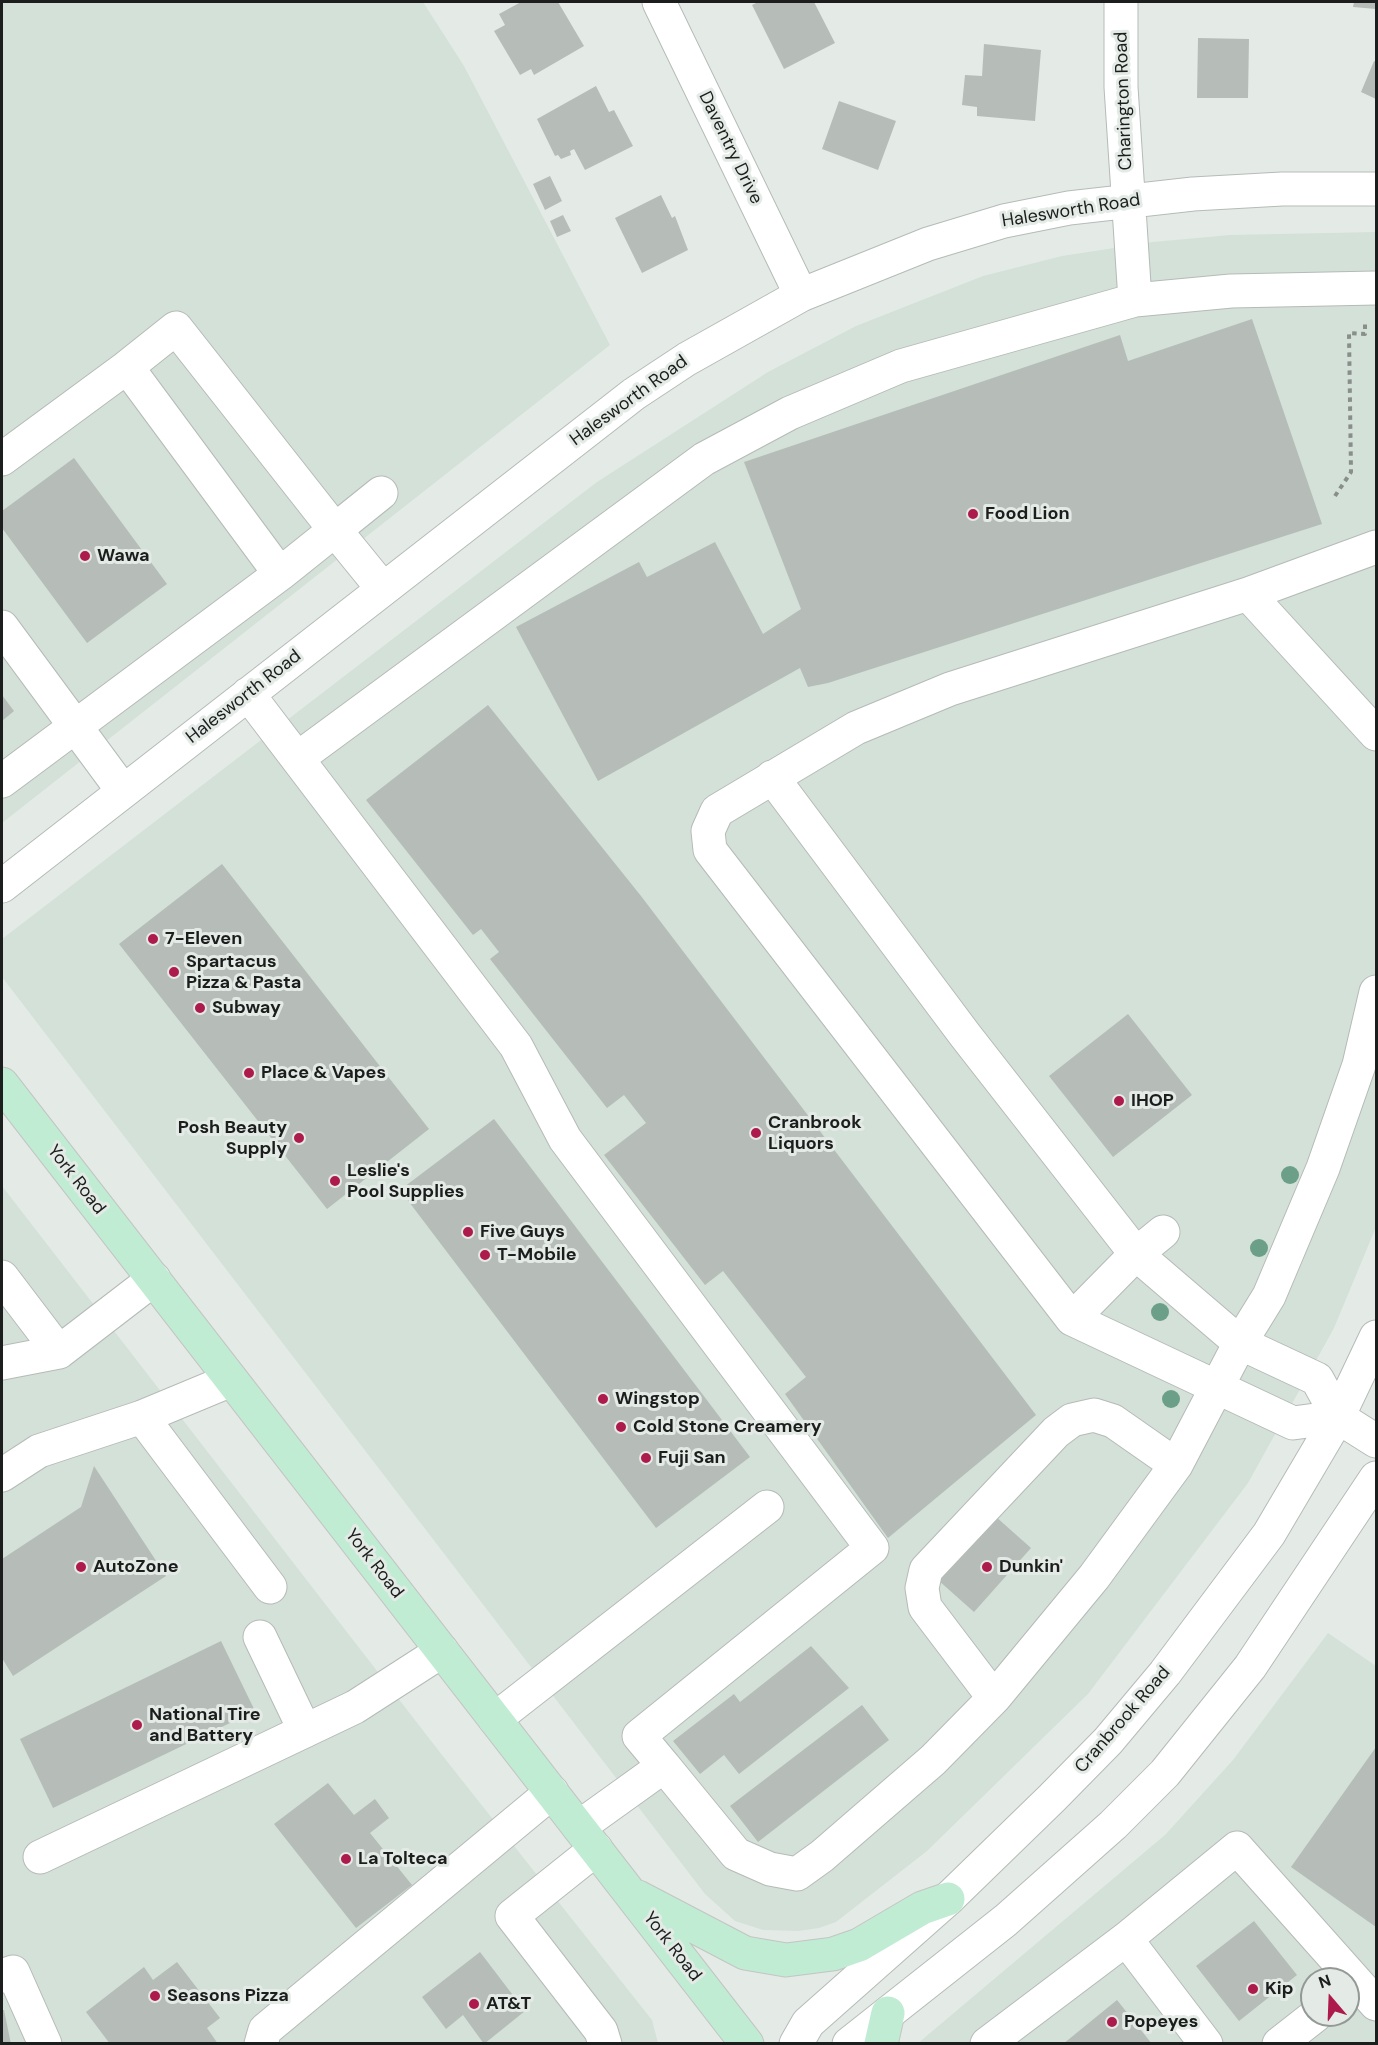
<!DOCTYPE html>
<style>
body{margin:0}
#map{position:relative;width:1378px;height:2045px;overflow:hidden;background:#e4ebe6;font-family:"DM Sans",sans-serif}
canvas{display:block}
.frame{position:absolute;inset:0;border:3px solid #1c1e1d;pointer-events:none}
.north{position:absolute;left:1300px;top:1967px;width:60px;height:60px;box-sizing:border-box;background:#e4ebe6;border:2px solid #949996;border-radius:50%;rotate:341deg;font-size:16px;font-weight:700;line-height:24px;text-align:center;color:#1c1e1d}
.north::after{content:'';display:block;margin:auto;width:21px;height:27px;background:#ad1a4c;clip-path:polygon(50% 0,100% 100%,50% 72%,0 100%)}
</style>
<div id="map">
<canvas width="1378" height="2045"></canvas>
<div class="frame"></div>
<div class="north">N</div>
</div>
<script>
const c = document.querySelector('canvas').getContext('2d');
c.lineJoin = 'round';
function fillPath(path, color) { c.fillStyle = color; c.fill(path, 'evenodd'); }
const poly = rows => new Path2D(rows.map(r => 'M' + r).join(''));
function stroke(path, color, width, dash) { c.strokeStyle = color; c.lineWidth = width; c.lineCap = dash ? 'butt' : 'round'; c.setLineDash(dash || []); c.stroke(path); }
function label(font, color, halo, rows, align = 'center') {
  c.font = font + ' "DM Sans",sans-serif'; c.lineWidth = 6; c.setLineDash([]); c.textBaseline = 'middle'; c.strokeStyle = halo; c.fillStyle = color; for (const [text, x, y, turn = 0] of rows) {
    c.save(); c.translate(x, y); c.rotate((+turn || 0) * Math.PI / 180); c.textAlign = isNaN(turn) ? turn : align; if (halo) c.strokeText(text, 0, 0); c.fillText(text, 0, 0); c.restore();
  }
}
const built = poly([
 [2,2,423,2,464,66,610,345,2,823],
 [1376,232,1376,1227,1334,1328,1248,1483,1088,1694,927,1851,836,1922,819,1928,798,1931,763,1930,735,1921,705,1894,2,977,2,939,597,482,768,372,856,326,983,276,1062,256,1153,242,1230,235],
 [2,1186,442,1755,652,2020,658,2043,2,2043],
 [1328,1633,1376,1666,1376,2043,917,2044,1165,1835,1233,1760],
 [1312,1979,1348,1979,1348,2015,1312,2015]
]);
const building = poly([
 [521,2,558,2,584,46,534,75,531,69,520,75,494,31,505,25,499,14],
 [758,2,814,2,835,43,784,69,752,5],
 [1354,2,1376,2,1376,9,1353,7],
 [1198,38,1249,39,1248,98,1197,98],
 [984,44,1041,50,1035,121,977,116,977,107,962,105,965,75,982,76],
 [1374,61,1376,62,1376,99,1361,92],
 [596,86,609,112,614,110,633,146,585,170,574,149,570,151,571,155,561,159,558,155,555,156,537,119],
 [839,101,896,121,878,170,822,149],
 [550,176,562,201,545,210,533,184],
 [661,195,672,218,675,216,688,250,642,273,615,218],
 [563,215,571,231,557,237,550,221],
 [1252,319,1322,524,828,683,808,687,800,668,598,781,516,627,639,562,647,577,715,542,763,634,801,609,744,462,1120,335,1128,361],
 [74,458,167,584,87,643,2,528,2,511],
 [2,695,14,711,2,721],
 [488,705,641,896,1036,1415,888,1538,785,1394,806,1377,723,1271,705,1285,604,1155,646,1123,624,1095,607,1108,490,959,499,952,481,929,473,935,366,800],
 [222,864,429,1129,327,1209,119,944],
 [1128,1014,1192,1095,1113,1157,1049,1076],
 [494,1119,750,1457,656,1528,400,1190],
 [94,1466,166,1576,13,1676,2,1658,2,1559,81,1507],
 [995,1516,1031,1548,974,1612,938,1580],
 [221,1641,255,1711,53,1808,20,1739],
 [811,1646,849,1688,739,1774,724,1755,700,1774,673,1741,734,1694,740,1702],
 [862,1705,889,1740,758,1842,730,1806],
 [1376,1747,1376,1927,1291,1867],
 [328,1783,354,1815,375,1799,389,1818,370,1833,412,1885,356,1928,274,1824],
 [1254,1921,1297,1975,1239,2021,1196,1966],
 [480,1952,525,2011,484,2044,463,2015,446,2029,422,1997],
 [177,1962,220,2018,207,2028,218,2044,110,2044,86,2012,144,1967,153,1980],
 [1117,2000,1152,2044,1063,2044],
 [2,2010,4,2010,11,2044,2,2044]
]);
const path = poly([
 [1335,496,1351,472,1349,333,1365,334,1365,323]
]);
const minor = poly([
 [659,2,801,295],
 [1121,2,1121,87,1135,300],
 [127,367,176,328,335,530,280,574],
 [2,459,127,367,280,574,2,781],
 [381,493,335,530,383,589],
 [1248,594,1376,547],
 [2,627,123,791],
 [248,694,516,1046,565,1139,872,1548,639,1736,664,1766,579,1827],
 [298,758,704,459,790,413,901,366,1135,300,1231,291,1376,288],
 [772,777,965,1035,1136,1254,1240,1343,1317,1379,1338,1417,1376,1441],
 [2,886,634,394,687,359,801,295,928,244,1004,221,1069,208,1193,194,1282,189,1376,189],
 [2,1277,59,1352],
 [1072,1319,1136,1254,1163,1232],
 [2,1363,59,1352,154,1279],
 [142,1417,270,1587],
 [1338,1417,1293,1423,1072,1319,710,850,708,831,717,811,856,728,950,689,1248,594,1376,734],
 [2,1475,39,1451,142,1417,231,1380],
 [260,1637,305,1731],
 [994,1698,925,1607,922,1588,926,1570,1056,1432,1072,1420,1094,1415,1113,1421,1176,1465],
 [495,1719,767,1507],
 [664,1766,736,1854,770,1869,797,1874,822,1856,933,1760,994,1698,1094,1577,1176,1465,1240,1343,1269,1296,1323,1168,1359,1065,1376,992],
 [596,1849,512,1916,601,2031,605,2044],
 [40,1857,355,1707,442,1651],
 [1126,1939,1206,2044],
 [2,1976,13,1972,45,2044],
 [261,2044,265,2030,552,1792],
 [796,2044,808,2023,948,1899,1052,1798,1108,1741,1165,1673,1269,1534,1338,1417,1376,1337],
 [849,2044,1006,1920,1113,1825,1165,1773,1250,1667,1376,1478],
 [987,2044,1126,1939,1237,1848,1376,2004],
 [1279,2044,1316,2015]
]);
const major = poly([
 [2,1084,747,2044],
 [638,1897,745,1953,786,1960,833,1954,859,1945,922,1908,948,1899],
 [881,2044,888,2013]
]);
const trees = [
 [1290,1175],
 [1259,1248],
 [1160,1312],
 [1171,1399]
];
const markers = [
 [973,514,6,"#ad1a4c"],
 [85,556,6,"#ad1a4c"],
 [153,939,6,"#ad1a4c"],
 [174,972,6,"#ad1a4c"],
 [200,1008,6,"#ad1a4c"],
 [249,1073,6,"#ad1a4c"],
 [1119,1101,6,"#ad1a4c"],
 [756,1133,6,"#ad1a4c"],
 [299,1138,6,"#ad1a4c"],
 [335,1181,6,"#ad1a4c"],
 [468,1232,6,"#ad1a4c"],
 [485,1255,6,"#ad1a4c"],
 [603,1399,6,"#ad1a4c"],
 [621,1427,6,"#ad1a4c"],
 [646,1458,6,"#ad1a4c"],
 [81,1567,6,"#ad1a4c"],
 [987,1567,6,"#ad1a4c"],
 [137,1725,6,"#ad1a4c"],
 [346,1859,6,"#ad1a4c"],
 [1253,1989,6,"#ad1a4c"],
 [155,1996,6,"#ad1a4c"],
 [474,2004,6,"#ad1a4c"],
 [1112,2022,6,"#ad1a4c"]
];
const streetNames = [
 ["Charington Road",1124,101,-92],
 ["Daventry Drive",730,148,64],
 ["Halesworth Road",1071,211,-9],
 ["Halesworth Road",629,401,-36],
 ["Halesworth Road",244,697,-38],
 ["York Road",76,1180,52],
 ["York Road",374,1564,52],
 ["Cranbrook Road",1123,1720,-49],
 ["York Road",672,1947,52]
];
const poiNames = [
 ["Food Lion",985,514],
 ["Wawa",97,556],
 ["7-Eleven",165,939],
 ["Spartacus",186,962],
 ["Pizza & Pasta",186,983],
 ["Subway",212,1008],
 ["Place & Vapes",261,1073],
 ["IHOP",1131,1101],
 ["Cranbrook",768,1123],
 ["Liquors",768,1144],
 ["Posh Beauty",287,1128,"right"],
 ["Supply",287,1149,"right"],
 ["Leslie's",347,1171],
 ["Pool Supplies",347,1192],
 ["Five Guys",480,1232],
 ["T-Mobile",497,1255],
 ["Wingstop",615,1399],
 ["Cold Stone Creamery",633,1427],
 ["Fuji San",658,1458],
 ["AutoZone",93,1567],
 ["Dunkin'",999,1567],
 ["National Tire",149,1715],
 ["and Battery",149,1736],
 ["La Tolteca",358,1859],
 ["Kip",1265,1989],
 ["Seasons Pizza",167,1996],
 ["AT&T",486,2004],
 ["Popeyes",1124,2022]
];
fillPath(built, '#d3e1d8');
fillPath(building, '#b6bdb8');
stroke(minor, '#b5bbb7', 35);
stroke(major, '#c4c4c4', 35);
stroke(path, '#898e8b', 4, [4.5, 4.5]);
stroke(minor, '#fff', 33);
stroke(major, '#bfecd2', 33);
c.fillStyle = '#6c9f88';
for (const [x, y] of trees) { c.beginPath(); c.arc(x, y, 9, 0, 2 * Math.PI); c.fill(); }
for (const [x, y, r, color] of markers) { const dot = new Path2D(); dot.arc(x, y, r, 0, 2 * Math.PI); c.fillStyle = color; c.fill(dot); stroke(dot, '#e4ebe6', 2); }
label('18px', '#1c1e1d', '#e4ebe6', streetNames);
label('bold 18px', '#1c1e1d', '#e4ebe6', poiNames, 'left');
</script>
